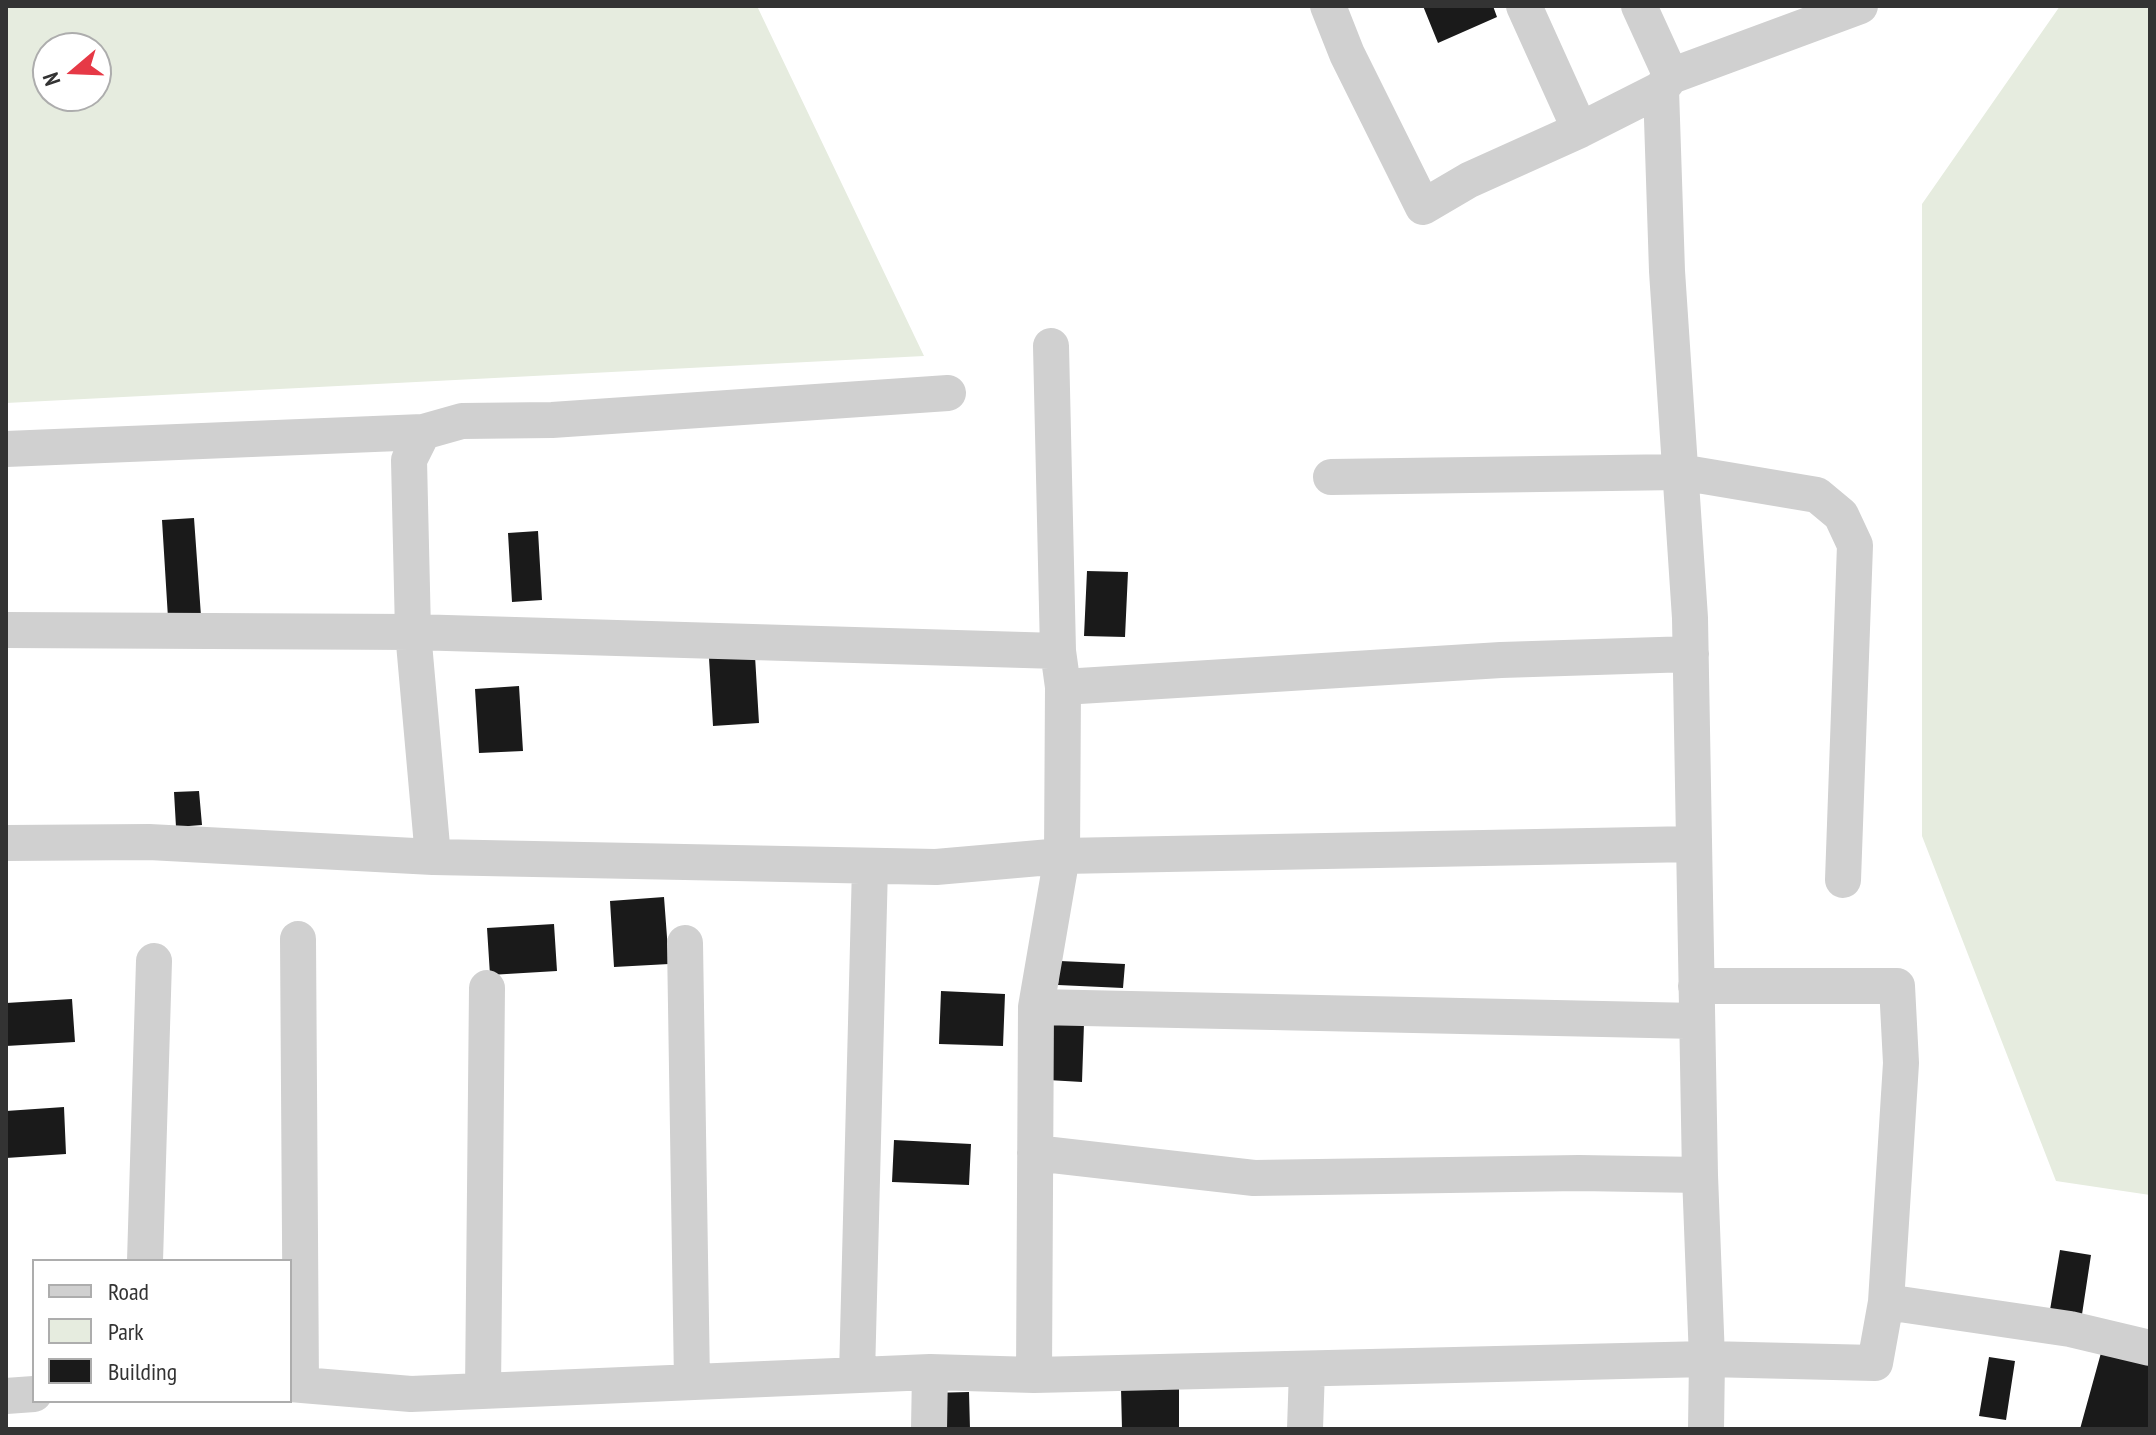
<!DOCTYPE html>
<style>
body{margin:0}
#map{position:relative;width:2156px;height:1435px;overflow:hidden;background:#fff;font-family:"PT Sans Narrow",sans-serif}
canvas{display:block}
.frame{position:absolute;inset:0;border:8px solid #333;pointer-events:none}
.legend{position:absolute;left:32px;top:1259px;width:260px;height:144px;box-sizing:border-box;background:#fff;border:2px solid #adadad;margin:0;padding:10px 14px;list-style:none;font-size:24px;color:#333}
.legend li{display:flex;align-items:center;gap:16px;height:40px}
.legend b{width:40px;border:2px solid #adadad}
.north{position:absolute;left:32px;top:32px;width:80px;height:80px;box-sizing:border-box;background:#fff;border:2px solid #adadad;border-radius:50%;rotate:251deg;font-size:22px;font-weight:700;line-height:32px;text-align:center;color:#333}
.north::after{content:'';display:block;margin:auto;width:28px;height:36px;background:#e63946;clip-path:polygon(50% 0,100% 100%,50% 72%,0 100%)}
</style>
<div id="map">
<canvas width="2156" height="1435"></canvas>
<div class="frame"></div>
<ul class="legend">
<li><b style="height:10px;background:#d0d0d0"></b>Road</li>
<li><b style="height:22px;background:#e6ecdf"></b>Park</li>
<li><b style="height:22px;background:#1a1a1a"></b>Building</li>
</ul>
<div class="north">N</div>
</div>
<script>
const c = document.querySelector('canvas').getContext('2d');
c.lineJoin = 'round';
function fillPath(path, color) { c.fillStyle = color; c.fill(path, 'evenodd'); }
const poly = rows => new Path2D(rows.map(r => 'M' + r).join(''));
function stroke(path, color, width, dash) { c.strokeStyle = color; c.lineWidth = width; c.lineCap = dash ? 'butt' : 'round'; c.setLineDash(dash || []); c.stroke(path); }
const green = poly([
 [6,6,757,6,924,356,6,403],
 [48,48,96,48,96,96,48,96],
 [2060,6,2150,6,2150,1195,2056,1181,1922,836,1922,204]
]);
const building = poly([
 [1423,6,1493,6,1497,17,1438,43],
 [194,518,201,616,168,618,162,520],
 [538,531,542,600,512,602,508,533],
 [1087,571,1128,572,1125,637,1084,636],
 [755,656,759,723,713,726,709,658],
 [519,686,523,751,479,753,475,689],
 [199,791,202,825,176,827,174,792],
 [664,897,669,964,614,967,610,901],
 [554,924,557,971,490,975,487,928],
 [1060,961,1125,964,1123,988,1058,985],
 [941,991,1005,994,1003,1046,939,1044],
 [72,999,75,1042,6,1046,6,1003],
 [1051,1022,1084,1023,1082,1082,1048,1080],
 [64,1107,66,1154,6,1158,6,1111],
 [894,1140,971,1144,969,1185,892,1182],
 [2060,1250,2091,1255,2081,1321,2049,1316],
 [2104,1342,2150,1356,2150,1429,2080,1429],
 [1989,1357,2015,1361,2006,1420,1979,1416],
 [1121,1388,1179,1388,1179,1429,1122,1429],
 [969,1392,970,1429,930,1429,929,1393]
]);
const minor = poly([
 [1328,6,1347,54,1423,207,1469,180,1580,130,1661,89,1671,76,1860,6],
 [1524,6,1580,130],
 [1639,6,1671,76],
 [1661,89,1667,271,1690,618,1700,1175,1707,1359,1875,1363,1886,1302,1901,1063,1897,986,1696,986],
 [1051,346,1058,651],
 [6,449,423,432],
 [1331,477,1680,472,1817,495,1841,515,1855,545,1843,880],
 [6,630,413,632,1058,651,1063,687],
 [6,843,149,842,433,857,936,867,1062,856,1694,844],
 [433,857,413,632,409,460,423,432,462,421,552,420,948,393],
 [298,939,301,1385],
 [685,943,692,1382],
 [1036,1007,1697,1021],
 [1035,1153,1254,1178,1579,1173,1700,1175],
 [145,1261,154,961],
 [1886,1302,2070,1329,2150,1348],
 [930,1372,1034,1375,1707,1359,1706,1429],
 [857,1375,870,866],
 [1034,1375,1036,1007,1062,856,1063,687,1501,660,1691,654],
 [290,1384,411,1394,930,1372,929,1429],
 [483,1391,487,988],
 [6,1396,34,1394],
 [1305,1429,1307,1369]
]);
fillPath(green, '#e6ecdf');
fillPath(building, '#1a1a1a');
stroke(minor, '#d0d0d0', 36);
</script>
